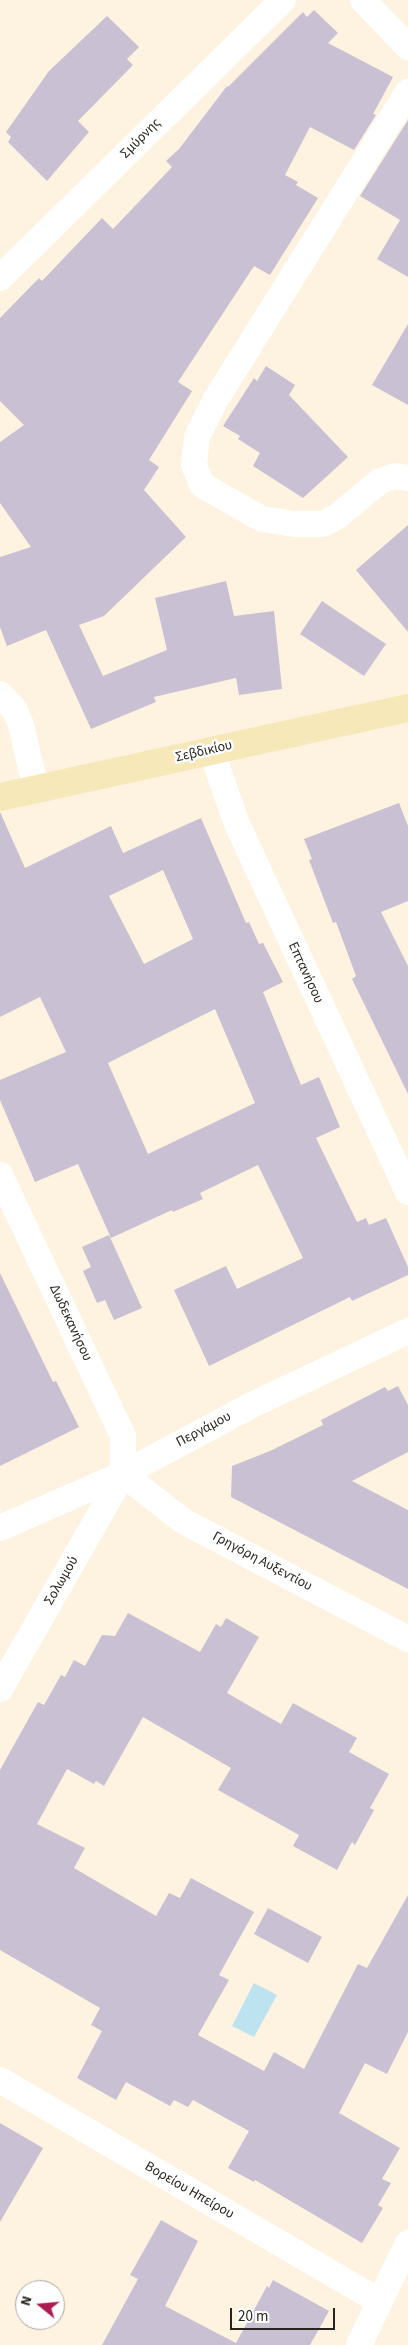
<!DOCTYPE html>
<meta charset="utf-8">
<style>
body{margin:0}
#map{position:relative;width:408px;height:2345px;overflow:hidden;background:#fdf3e0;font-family:"Source Sans 3",sans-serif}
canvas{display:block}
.north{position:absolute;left:15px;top:2280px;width:50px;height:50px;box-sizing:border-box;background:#fff;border:1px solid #a9a7a5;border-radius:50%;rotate:287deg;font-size:14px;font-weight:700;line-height:20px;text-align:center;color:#27241d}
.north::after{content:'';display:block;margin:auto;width:18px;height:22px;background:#ad1c51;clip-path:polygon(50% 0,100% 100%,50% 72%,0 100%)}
.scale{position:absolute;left:230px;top:2308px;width:105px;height:22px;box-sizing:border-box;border:2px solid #27241d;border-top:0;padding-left:6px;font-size:15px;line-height:18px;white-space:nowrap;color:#27241d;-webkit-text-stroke:4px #fff;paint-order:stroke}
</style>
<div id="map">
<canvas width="408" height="2345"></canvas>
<div class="north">N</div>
<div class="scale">20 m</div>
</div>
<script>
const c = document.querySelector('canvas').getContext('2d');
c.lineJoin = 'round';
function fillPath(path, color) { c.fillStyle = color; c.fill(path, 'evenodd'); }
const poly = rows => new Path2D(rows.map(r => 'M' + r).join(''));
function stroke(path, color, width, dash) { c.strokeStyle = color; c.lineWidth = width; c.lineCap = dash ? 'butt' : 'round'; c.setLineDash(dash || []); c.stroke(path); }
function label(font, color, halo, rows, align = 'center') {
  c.font = font + ' "Source Sans 3",sans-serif'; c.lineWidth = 5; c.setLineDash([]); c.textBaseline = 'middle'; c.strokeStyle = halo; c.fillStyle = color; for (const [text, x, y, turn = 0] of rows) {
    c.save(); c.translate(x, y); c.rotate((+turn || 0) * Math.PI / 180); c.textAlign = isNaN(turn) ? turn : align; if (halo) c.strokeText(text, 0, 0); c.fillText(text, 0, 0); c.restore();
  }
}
const water = poly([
 [254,1983,277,1995,254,2037,232,2026]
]);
const building = poly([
 [314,10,338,33,328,43,393,77,373,114,376,115,354,150,310,127,285,175,298,182,296,185,318,198,270,275,254,266,178,382,192,391,149,460,159,467,144,490,186,537,104,616,79,625,103,676,167,650,155,598,226,581,234,616,274,611,282,689,239,695,236,678,154,697,156,702,91,729,46,630,7,646,0,627,0,557,31,547,0,503,0,442,24,425,0,401,0,318,39,278,42,281,102,218,113,229,172,167,166,161,179,149,227,86,228,87,303,12,307,17],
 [107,16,139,47,127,59,133,65,78,121,89,132,47,181,8,142,11,137,6,132,49,71],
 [408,120,408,277,377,259,400,220,360,196],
 [408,324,408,405,372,385],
 [266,366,295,385,289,395,348,457,303,498,253,466,260,453,238,439,240,436,223,426,254,378,257,381],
 [408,525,408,632,356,570],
 [322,601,386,644,364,676,300,634],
 [399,803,408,826,408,901,381,912,408,966,408,1094,352,979,356,976,336,922,333,923,309,860,312,859,304,839],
 [0,812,25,868,111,826,123,853,201,818,246,923,249,922,259,944,263,943,283,982,263,992,301,1085,319,1077,340,1127,316,1138,357,1222,366,1218,369,1225,386,1218,408,1267,408,1275,352,1301,350,1297,209,1366,174,1290,226,1266,237,1289,303,1258,258,1165,200,1193,203,1199,173,1212,172,1210,111,1238,78,1164,35,1182,0,1100,0,1080,66,1052,40,997,0,1017],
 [163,870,193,939,144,964,109,896],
 [215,1009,255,1103,148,1154,108,1063],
 [109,1235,142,1308,114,1320,105,1300,97,1303,83,1271,91,1267,82,1247],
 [0,1273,53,1382,56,1381,79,1427,0,1466],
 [398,1386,408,1405,408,1452,352,1481,408,1510,408,1589,231,1497,232,1466,270,1451,323,1425,321,1420,385,1387,388,1391],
 [128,1613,200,1652,216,1624,221,1627,226,1618,259,1637,227,1693,281,1724,293,1703,357,1738,349,1752,389,1774,370,1808,374,1810,355,1845,352,1842,337,1870,293,1846,299,1835,218,1790,231,1768,143,1717,104,1786,96,1781,94,1784,67,1769,37,1824,85,1848,74,1868,156,1916,169,1893,180,1898,191,1878,254,1912,219,1975,229,1980,198,2035,264,2071,274,2052,304,2069,358,1964,367,1968,408,1895,408,2032,387,2074,365,2063,339,2113,400,2148,382,2179,391,2183,378,2205,383,2208,362,2243,255,2180,254,2182,228,2168,249,2131,193,2100,188,2107,174,2100,170,2106,126,2082,116,2100,77,2078,102,2031,91,2025,100,2008,0,1950,0,1770,38,1702,44,1705,61,1675,65,1677,74,1660,85,1666,102,1635,115,1636],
 [268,1908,322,1937,308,1963,254,1934],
 [0,2123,43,2148,0,2222],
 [161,2220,198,2241,165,2306,236,2343,267,2286,269,2288,273,2280,329,2311,310,2345,102,2345,138,2279,130,2275]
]);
const street = poly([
 [363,0,408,47],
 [408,92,216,399,197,437,194,465,202,485,262,519,294,524,323,524,338,516,380,481,395,476,408,478],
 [0,278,283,0],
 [0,694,14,709,21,725,36,790],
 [211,750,237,824,408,1192],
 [0,1175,123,1436,123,1474,0,1689],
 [123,1474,183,1521,408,1639],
 [0,1528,123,1474,252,1405,408,1331],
 [0,2080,379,2301],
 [359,2345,408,2243]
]);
const secondary = poly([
 [0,797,408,708]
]);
const streetNames = [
 ["Σμύρνης",141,139,-45],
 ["Σεβδικίου",204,752,-13],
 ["Επτανήσου",305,973,65],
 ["Δωδεκανήσου",70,1323,65],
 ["Περγάμου",204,1430,-28],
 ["Γρηγόρη Αυξεντίου",262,1562,28],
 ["Σολωμού",62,1581,-60],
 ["Βορείου Ηπείρου",189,2191,30]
];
fillPath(water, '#bce3ef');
fillPath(building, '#cac0d3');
stroke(street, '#fff', 26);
stroke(secondary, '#f6e8b9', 28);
label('14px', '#27241d', '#fff', streetNames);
</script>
